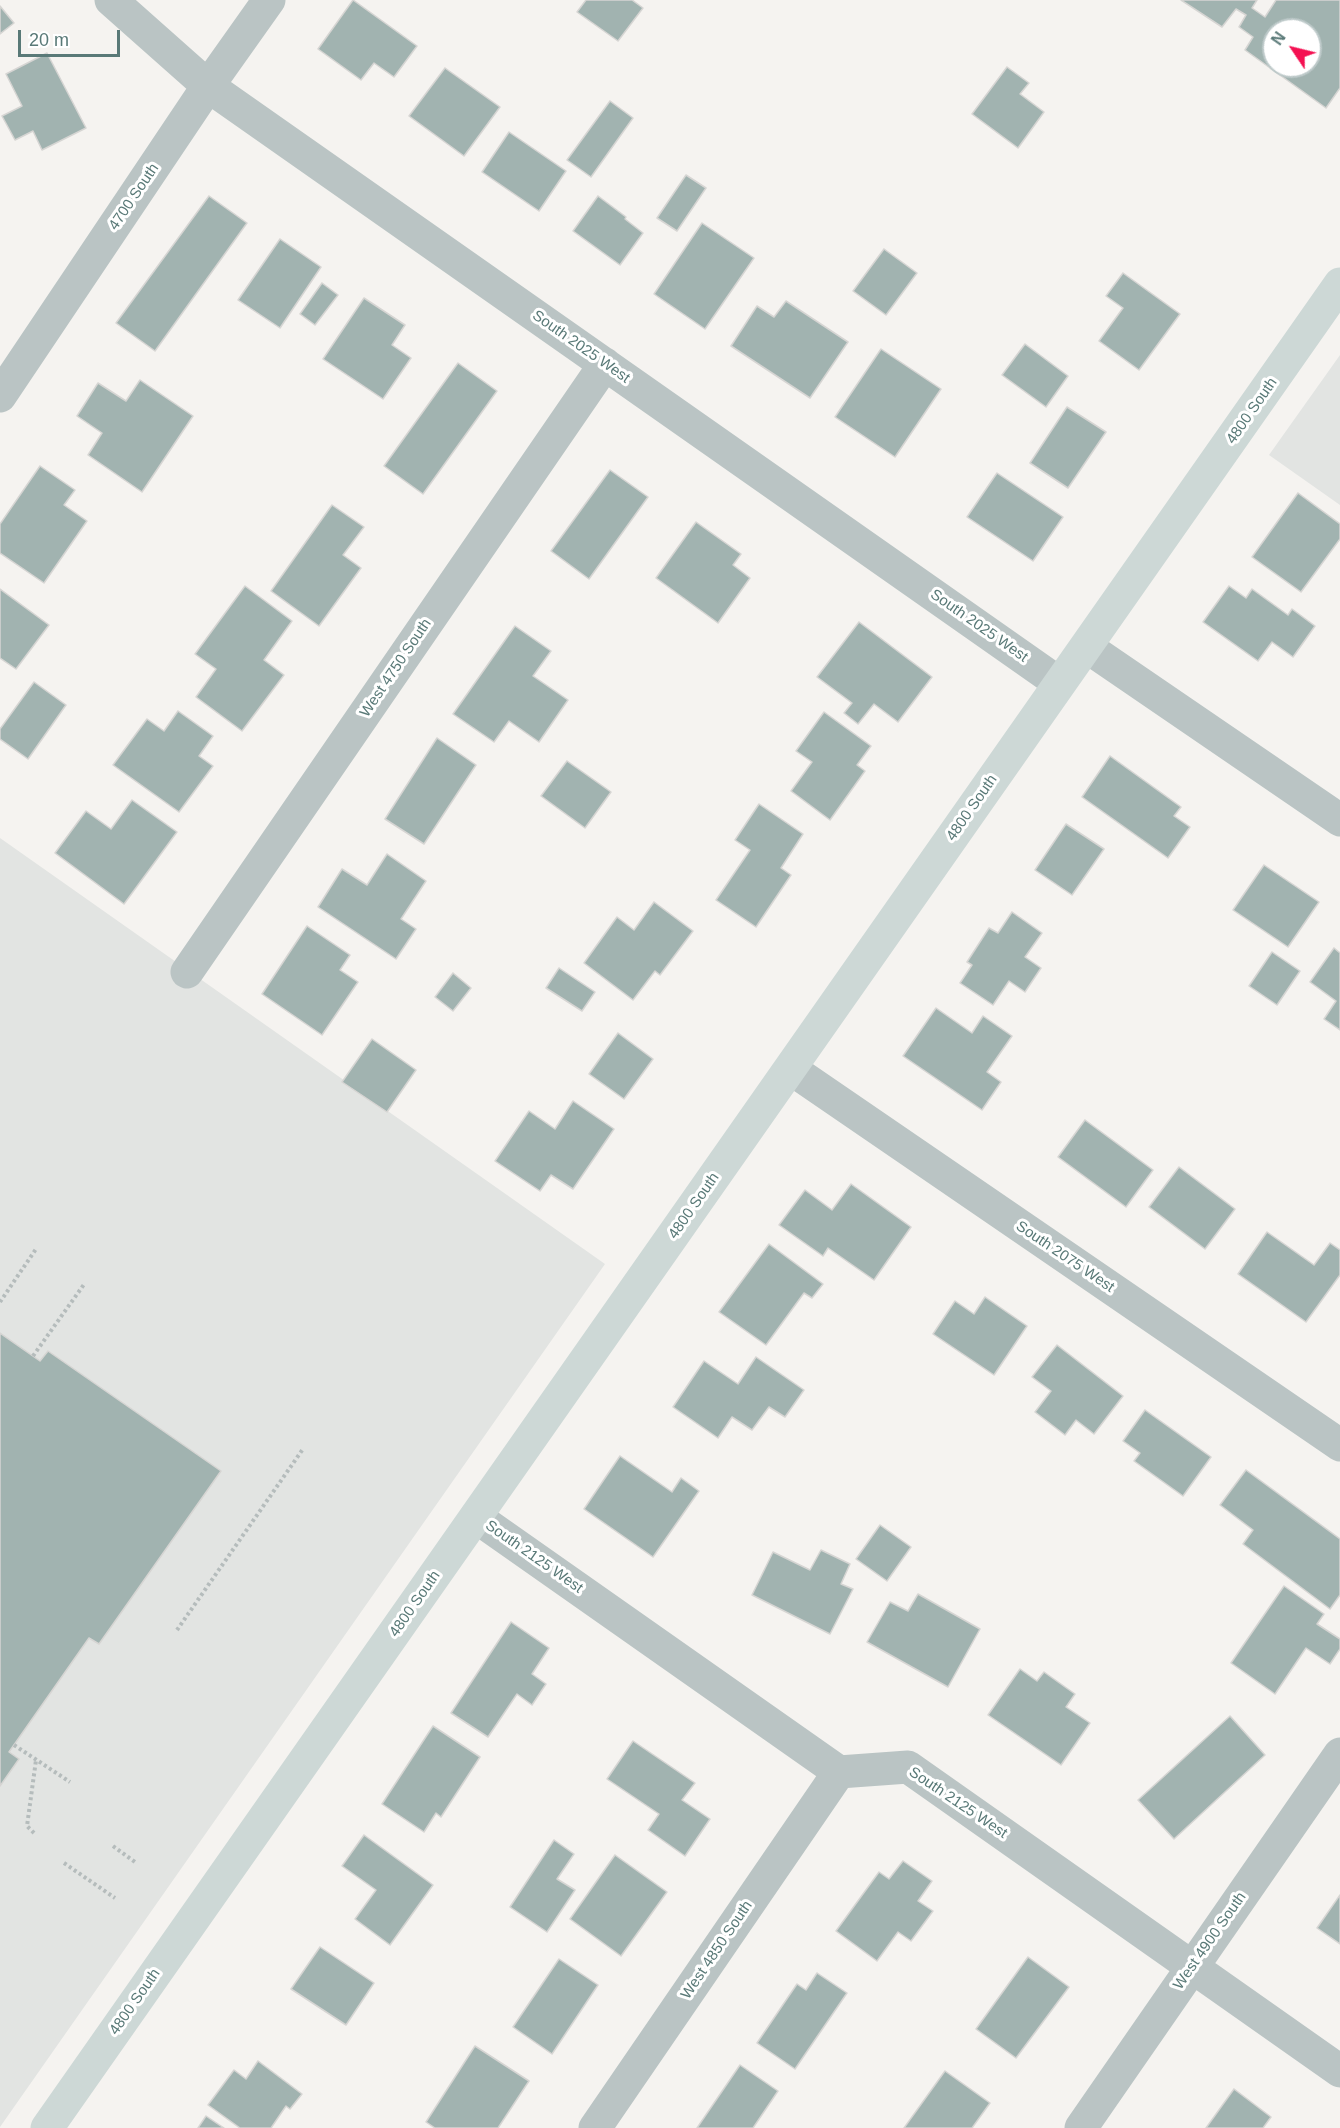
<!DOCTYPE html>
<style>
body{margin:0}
#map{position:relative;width:1340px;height:2128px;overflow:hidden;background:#f5f3f0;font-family:Helvetica,sans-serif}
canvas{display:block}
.north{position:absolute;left:1262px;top:18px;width:60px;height:60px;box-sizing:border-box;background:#fff;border:2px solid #bdc9c9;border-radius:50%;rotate:305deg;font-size:16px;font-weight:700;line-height:24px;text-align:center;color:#597977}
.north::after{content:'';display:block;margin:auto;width:21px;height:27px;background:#f41152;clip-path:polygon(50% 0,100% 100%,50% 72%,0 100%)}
.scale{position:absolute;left:18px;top:30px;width:102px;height:27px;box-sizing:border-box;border:3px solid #597977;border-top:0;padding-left:8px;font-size:18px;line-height:21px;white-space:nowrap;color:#597977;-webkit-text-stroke:4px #fff;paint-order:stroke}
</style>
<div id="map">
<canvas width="1340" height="2128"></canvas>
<div class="north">N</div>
<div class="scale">20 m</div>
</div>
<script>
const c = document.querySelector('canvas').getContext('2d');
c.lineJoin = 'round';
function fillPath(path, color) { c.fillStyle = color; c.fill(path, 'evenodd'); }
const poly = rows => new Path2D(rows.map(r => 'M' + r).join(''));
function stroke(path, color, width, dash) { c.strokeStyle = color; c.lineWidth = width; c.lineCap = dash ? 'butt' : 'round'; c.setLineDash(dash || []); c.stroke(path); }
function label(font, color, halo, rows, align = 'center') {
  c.font = font + ' Helvetica,sans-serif'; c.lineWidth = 6; c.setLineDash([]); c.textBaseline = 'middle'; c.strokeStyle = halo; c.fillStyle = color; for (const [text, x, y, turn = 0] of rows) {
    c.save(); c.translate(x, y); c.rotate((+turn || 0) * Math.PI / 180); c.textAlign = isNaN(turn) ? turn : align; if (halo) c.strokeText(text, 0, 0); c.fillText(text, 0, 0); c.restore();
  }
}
const built = poly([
 [1340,355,1340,505,1269,455],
 [0,838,605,1264,0,2127]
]);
const building = poly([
 [353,0,417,46,394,77,374,63,361,80,318,49,353,0],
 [586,0,632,0,643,8,618,41,577,12,586,0],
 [1181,0,1257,0,1252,8,1265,17,1276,0,1340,0,1340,88,1326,108,1245,50,1253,37,1239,27,1246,15,1236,9,1222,27,1181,0],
 [1274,30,1310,30,1310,66,1274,66,1274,30],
 [0,6,14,23,0,34,0,6],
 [47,53,86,128,42,150,33,131,15,140,2,116,22,106,6,74,47,53],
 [1007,67,1029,83,1020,94,1044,112,1018,148,972,114,1007,67],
 [445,68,500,107,464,156,409,116,445,68],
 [610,101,633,118,591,177,567,160,610,101],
 [509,132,566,171,539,211,482,172,509,132],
 [686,175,706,188,677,231,657,218,686,175],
 [209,196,247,223,155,351,116,323,209,196],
 [598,196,626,217,625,219,643,233,620,265,573,231,598,196],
 [702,223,754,258,705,329,654,294,702,223],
 [280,239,321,267,280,328,238,300,280,239],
 [884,249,917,273,886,315,853,291,884,249],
 [1123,273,1180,314,1139,370,1099,341,1123,308,1106,296,1123,273],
 [322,283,338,295,315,325,300,314,322,283],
 [364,298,405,325,392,345,411,358,383,399,323,359,364,298],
 [786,301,848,342,810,398,731,346,757,306,774,317,786,301],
 [1025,344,1068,376,1046,407,1002,375,1025,344],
 [881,349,941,389,895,457,835,417,881,349],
 [458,363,497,391,423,494,384,466,458,363],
 [140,380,193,416,142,492,88,455,102,433,77,416,98,383,126,401,140,380],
 [1067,407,1106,432,1068,488,1030,463,1067,407],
 [40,466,75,490,64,505,87,521,44,583,0,553,0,524,40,466],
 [610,470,648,497,589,579,551,551,610,470],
 [997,473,1063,517,1033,561,967,517,997,473],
 [1298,493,1340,524,1340,539,1301,592,1252,557,1298,493],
 [332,505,364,527,343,555,361,568,319,626,271,591,332,505],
 [696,522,741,554,733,565,750,578,718,623,656,578,696,522],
 [245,586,292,621,264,660,284,675,242,731,196,697,216,669,195,654,245,586],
 [1229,586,1246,598,1252,589,1288,615,1292,609,1315,626,1293,657,1272,642,1258,661,1203,622,1229,586],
 [0,589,49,625,16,669,0,658,0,589],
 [859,622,932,677,898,722,874,704,858,724,844,713,852,703,817,677,859,622],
 [515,626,551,651,533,676,568,700,539,742,509,721,494,742,453,714,515,626],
 [34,682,66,705,28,759,0,739,0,729,34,682],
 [178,711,213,736,199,756,213,766,179,812,113,765,147,719,164,731,178,711],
 [824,712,871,746,857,765,865,771,830,820,791,791,812,762,796,751,824,712],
 [437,738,476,765,424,844,385,819,437,738],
 [1110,756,1181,807,1174,816,1190,827,1168,858,1082,797,1110,756],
 [567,761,611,792,585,828,541,796,567,761],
 [132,800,177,832,124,904,55,853,86,811,111,829,132,800],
 [759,804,803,834,781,868,791,875,756,927,716,900,750,850,735,840,759,804],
 [1066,824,1104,849,1072,895,1035,870,1066,824],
 [387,854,426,881,401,919,416,929,396,959,318,907,342,869,367,885,387,854],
 [1264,865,1319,902,1288,947,1233,910,1264,865],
 [654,902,693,931,660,975,655,971,633,1000,584,963,617,917,634,930,654,902],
 [1012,912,1042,933,1025,957,1041,968,1025,992,1009,981,993,1005,960,983,972,965,967,962,989,928,998,933,1012,912],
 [307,926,350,955,340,970,358,982,322,1035,262,994,307,926],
 [1334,948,1340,953,1340,1030,1324,1019,1336,1001,1310,982,1334,948],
 [1272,952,1300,971,1277,1005,1249,986,1272,952],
 [559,968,595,992,582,1011,546,988,559,968],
 [453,973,471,988,453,1011,435,997,453,973],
 [936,1008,972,1033,983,1016,1012,1036,987,1072,1001,1082,982,1110,903,1056,936,1008],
 [618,1033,653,1059,624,1099,589,1074,618,1033],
 [372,1039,416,1070,387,1112,342,1082,372,1039],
 [573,1101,614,1129,573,1189,551,1175,540,1191,495,1161,529,1111,555,1129,573,1101],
 [1085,1120,1153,1170,1126,1207,1058,1157,1085,1120],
 [1179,1167,1235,1209,1205,1249,1149,1207,1179,1167],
 [851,1184,911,1227,874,1280,828,1248,823,1256,779,1225,805,1190,832,1210,851,1184],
 [1267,1232,1314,1265,1330,1243,1340,1250,1340,1275,1306,1322,1238,1274,1267,1232],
 [769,1244,823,1284,812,1298,804,1293,766,1345,719,1312,769,1244],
 [985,1297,1027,1326,994,1375,933,1334,955,1301,974,1314,985,1297],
 [0,1333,40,1361,48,1351,221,1471,99,1644,89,1638,9,1752,19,1759,0,1786,0,1333],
 [1057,1345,1123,1396,1094,1434,1076,1420,1065,1435,1035,1412,1051,1391,1032,1377,1057,1345],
 [756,1357,804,1390,785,1417,769,1407,752,1430,732,1417,718,1438,673,1407,704,1361,738,1384,756,1357],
 [1145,1410,1211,1457,1183,1496,1134,1461,1140,1453,1123,1441,1145,1410],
 [620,1456,672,1492,681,1478,699,1491,653,1557,584,1509,620,1456],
 [1246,1470,1340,1539,1340,1595,1330,1609,1243,1544,1253,1530,1220,1505,1246,1470],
 [880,1525,911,1547,887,1581,856,1559,880,1525],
 [821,1550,850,1564,841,1584,853,1589,830,1634,752,1595,773,1552,810,1570,821,1550],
 [1284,1586,1324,1614,1317,1624,1340,1639,1340,1649,1330,1664,1306,1648,1275,1694,1231,1663,1284,1586],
 [918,1594,980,1629,948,1687,867,1642,890,1602,908,1611,918,1594],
 [511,1622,549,1648,532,1674,546,1684,532,1705,517,1694,488,1737,451,1713,511,1622],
 [1020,1669,1037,1681,1044,1672,1075,1694,1066,1707,1090,1723,1061,1765,988,1715,1020,1669],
 [1230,1716,1265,1755,1174,1839,1138,1800,1230,1716],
 [433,1726,480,1757,441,1817,436,1813,424,1832,382,1804,433,1726],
 [633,1741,695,1783,682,1800,710,1819,685,1856,648,1830,659,1814,607,1779,633,1741],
 [364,1835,433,1885,390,1945,355,1919,376,1890,342,1866,364,1835],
 [554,1840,574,1854,557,1879,575,1890,547,1932,510,1907,554,1840],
 [615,1855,667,1892,621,1956,570,1919,615,1855],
 [903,1861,932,1881,918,1901,933,1911,911,1941,898,1932,877,1961,836,1931,879,1872,889,1879,903,1861],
 [1340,1895,1340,1944,1317,1928,1340,1895],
 [320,1947,374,1983,346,2025,291,1989,320,1947],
 [1028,1957,1069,1987,1016,2058,976,2029,1028,1957],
 [559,1959,598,1985,552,2054,513,2027,559,1959],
 [817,1973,847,1993,795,2069,757,2043,797,1984,806,1990,817,1973],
 [475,2046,529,2081,498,2128,435,2128,426,2122,475,2046],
 [258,2061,302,2094,290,2109,286,2106,271,2128,240,2128,208,2105,234,2070,246,2079,258,2061],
 [740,2065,778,2091,753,2128,697,2128,740,2065],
 [945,2071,990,2103,972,2128,904,2128,945,2071],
 [1234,2089,1271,2117,1263,2128,1206,2128,1234,2089],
 [206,2116,224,2128,198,2128,206,2116]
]);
const path = poly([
 [0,1302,36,1249],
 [33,1356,85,1283],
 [177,1630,303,1449],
 [14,1745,70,1782],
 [34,1833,27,1826,36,1760],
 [113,1846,135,1862],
 [64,1863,115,1898]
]);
const minor = poly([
 [111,0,208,86,1059,683],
 [0,396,208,86,269,0],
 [1087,647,1340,820],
 [187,972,605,364],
 [791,1069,1340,1445],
 [476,1517,839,1772,908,1767,1340,2071],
 [595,2128,839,1772],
 [1081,2128,1340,1754]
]);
const secondary = poly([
 [47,2128,1340,284]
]);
const streetNames = [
 ["4700 South",134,197,-56],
 ["South 2025 West",581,347,35],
 ["4800 South",1252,411,-55],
 ["South 2025 West",979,626,35],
 ["West 4750 South",396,668,-56],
 ["4800 South",972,808,-55],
 ["4800 South",694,1206,-55],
 ["South 2075 West",1065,1257,34],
 ["South 2125 West",534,1557,35],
 ["4800 South",415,1604,-55],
 ["South 2125 West",958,1803,34],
 ["West 4900 South",1210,1941,-55],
 ["West 4850 South",717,1950,-56],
 ["4800 South",135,2002,-55]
];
fillPath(built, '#e2e4e2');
fillPath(building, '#a1b3b0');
stroke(building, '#d6d5d3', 1.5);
stroke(path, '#b5bcbc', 4, [3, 3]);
stroke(minor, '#bac4c4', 33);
stroke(secondary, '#cdd8d6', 33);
label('15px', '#597977', '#fff', streetNames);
</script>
